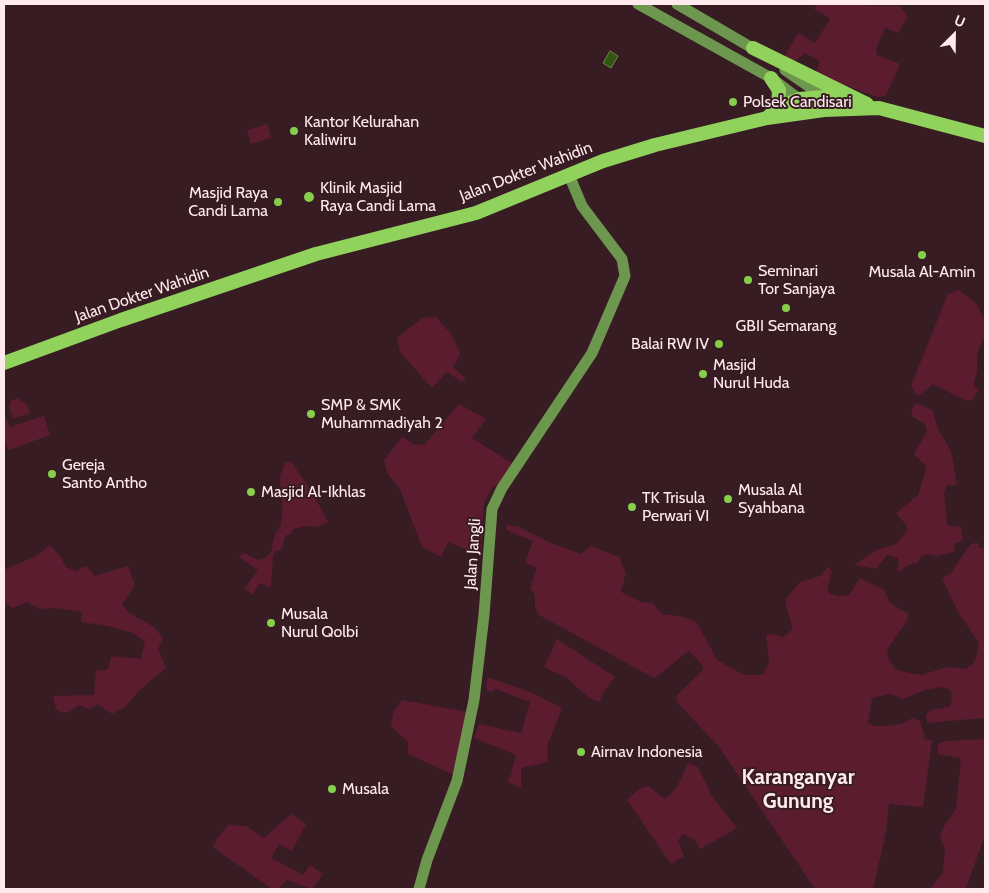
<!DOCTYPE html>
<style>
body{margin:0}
#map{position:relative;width:989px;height:893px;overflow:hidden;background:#381c23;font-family:Cabin,sans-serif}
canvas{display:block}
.frame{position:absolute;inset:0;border:5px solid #ffeaee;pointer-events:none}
.north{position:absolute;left:929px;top:10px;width:50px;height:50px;-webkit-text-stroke:4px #381c23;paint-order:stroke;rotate:23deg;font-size:14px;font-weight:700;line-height:20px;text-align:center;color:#ffeaee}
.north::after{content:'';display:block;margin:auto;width:18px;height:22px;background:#ffeaee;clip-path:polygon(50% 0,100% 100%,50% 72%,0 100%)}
</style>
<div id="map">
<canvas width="989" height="893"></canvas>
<div class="frame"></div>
<div class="north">U</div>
</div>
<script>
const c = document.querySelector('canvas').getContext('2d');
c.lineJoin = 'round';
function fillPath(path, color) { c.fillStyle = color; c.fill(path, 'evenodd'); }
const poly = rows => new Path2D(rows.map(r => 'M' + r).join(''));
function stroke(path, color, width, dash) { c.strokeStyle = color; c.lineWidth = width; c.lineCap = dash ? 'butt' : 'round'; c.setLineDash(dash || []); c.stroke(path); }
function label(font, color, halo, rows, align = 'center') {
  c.font = font + ' Cabin,sans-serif'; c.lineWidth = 4; c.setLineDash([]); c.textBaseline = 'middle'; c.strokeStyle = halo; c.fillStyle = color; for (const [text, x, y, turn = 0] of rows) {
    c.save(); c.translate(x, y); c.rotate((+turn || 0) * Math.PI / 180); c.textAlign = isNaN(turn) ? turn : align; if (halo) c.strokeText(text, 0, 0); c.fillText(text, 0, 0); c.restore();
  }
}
const green = poly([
 [817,4,900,6,908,16,898,33,885,28,876,49,877,55,900,64,886,96,877,97,815,74,820,61,805,53,793,63,784,57,798,33,815,43,829,21,829,18,814,9],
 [267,124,271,138,251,144,247,130],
 [958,290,976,303,985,322,985,335,977,354,977,371,973,386,979,389,973,399,966,401,933,384,918,396,911,386,948,294],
 [436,317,451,334,459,350,460,355,453,367,466,379,462,382,447,372,432,388,400,352,397,338,422,318],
 [17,398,27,404,30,413,13,419,9,406,11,401],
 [916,403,932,410,938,429,951,451,957,485,947,485,944,493,947,523,948,526,961,527,963,540,954,544,955,549,953,552,937,556,928,554,920,557,917,563,908,565,900,572,897,571,899,561,897,558,887,555,876,569,854,565,877,550,896,544,907,531,907,526,896,513,918,495,926,471,925,465,914,454,927,431,925,424,913,417,911,410],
 [459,404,486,419,472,438,512,463,501,482,491,489,484,503,481,555,448,542,441,557,422,547,400,489,387,473,384,460,402,437,415,445,425,444],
 [4,413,10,427,44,416,50,435,9,450,4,439],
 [291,462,311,490,328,522,317,527,305,526,293,529,291,534,286,535,281,550,276,551,273,555,271,588,260,583,252,595,245,588,258,570,239,557,244,553,258,560,265,558,271,552,275,534,280,527,283,510,280,477,285,463],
 [507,525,519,527,553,544,581,554,591,546,619,557,626,573,621,592,641,602,652,603,662,614,685,617,697,623,717,660,744,675,763,675,769,662,766,635,771,634,783,637,793,629,785,602,788,596,800,582,820,576,828,567,832,571,827,589,830,594,840,596,849,595,860,578,884,590,890,603,908,614,907,621,888,648,887,657,896,670,921,675,948,667,966,669,973,664,976,657,979,643,958,612,942,578,950,574,970,545,977,542,980,548,985,548,985,722,983,718,927,723,926,715,931,710,949,707,952,701,951,690,943,687,925,690,903,699,891,694,872,698,868,723,875,726,889,726,904,723,912,718,920,721,925,739,932,740,923,807,889,804,886,832,873,889,815,889,719,747,678,703,676,696,703,670,703,666,689,651,654,678,539,615,535,607,535,595,530,588,537,568,525,563,533,541,506,530],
 [50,545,60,556,66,567,75,571,86,566,95,576,128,566,135,585,122,604,129,613,154,627,163,638,158,649,166,668,140,690,126,706,112,714,98,704,90,709,79,705,69,712,61,713,56,709,53,696,94,695,96,671,107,670,112,656,141,659,145,641,133,633,108,626,81,622,82,612,55,608,40,609,27,602,13,608,7,604,4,605,4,570,36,556],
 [557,639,615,677,604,691,599,702,589,698,567,678,544,667],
 [487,677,530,692,562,708,547,746,548,762,521,768,521,788,507,781,511,775,516,755,474,738,479,724,521,733,530,702,496,689,490,692,486,688],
 [402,700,467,712,454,775,408,754,408,742,391,726,393,713],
 [985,739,985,840,983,840,966,889,930,889,943,873,945,849,940,838,943,828,956,809,961,758,938,754,938,744,946,741],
 [688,763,698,767,713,798,737,828,700,849,695,840,683,834,678,840,684,856,671,864,627,800,639,789,648,786,665,799,676,789],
 [291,814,306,824,292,851,279,844,271,858,303,875,310,865,323,874,312,889,287,880,278,889,272,889,213,847,218,837,229,825,246,826,264,838]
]);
const water = poly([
 [610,51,618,56,611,68,603,63,610,51]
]);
const secondary = poly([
 [638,4,771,78,799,99],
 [677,4,759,52],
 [785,70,824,97],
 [419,889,427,860,457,781,474,700,484,615,492,509,502,488,592,353,625,276,622,259,582,206,569,175]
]);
const highway = poly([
 [753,48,867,104],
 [771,78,779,90,778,108],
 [767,118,778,108,799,99,824,97,854,102],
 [4,363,121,320,316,254,476,213,603,161,655,145,713,131,767,118,824,110,879,108,985,136]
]);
const markers = [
 [733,102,5,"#87cf4a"],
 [294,131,5,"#87cf4a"],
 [309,197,6,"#87cf4a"],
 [278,202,5,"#87cf4a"],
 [922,255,5,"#87cf4a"],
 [748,280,5,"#87cf4a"],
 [786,308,5,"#87cf4a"],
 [719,344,5,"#87cf4a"],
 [703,374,5,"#87cf4a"],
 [311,414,5,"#87cf4a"],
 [52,474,5,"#87cf4a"],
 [251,492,5,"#87cf4a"],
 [728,499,5,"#87cf4a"],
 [632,507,5,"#87cf4a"],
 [271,623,5,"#87cf4a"],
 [581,752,5,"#87cf4a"],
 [332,789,5,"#87cf4a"]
];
const poiNames = [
 ["Polsek Candisari",743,102],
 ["Kantor Kelurahan",304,122],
 ["Kaliwiru",304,140],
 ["Klinik Masjid",320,188],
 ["Raya Candi Lama",320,206],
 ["Masjid Raya",268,193,"right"],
 ["Candi Lama",268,211,"right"],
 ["Seminari",758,271],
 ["Tor Sanjaya",758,289],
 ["Musala Al-Amin",922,272,"center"],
 ["GBII Semarang",786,326,"center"],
 ["Balai RW IV",709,344,"right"],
 ["Masjid",713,365],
 ["Nurul Huda",713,383],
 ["SMP & SMK",321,405],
 ["Muhammadiyah 2",321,423],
 ["Gereja",62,465],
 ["Santo Antho",62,483],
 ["Musala Al",738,490],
 ["Syahbana",738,508],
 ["Masjid Al-Ikhlas",261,492],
 ["TK Trisula",642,498],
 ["Perwari VI",642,516],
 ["Musala",281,614],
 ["Nurul Qolbi",281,632],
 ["Airnav Indonesia",591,752],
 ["Musala",342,789]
];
const streetNames = [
 ["Jalan Dokter Wahidin",526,172,-21],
 ["Jalan Dokter Wahidin",142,295,-19],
 ["Jalan Jangli",473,554,-86]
];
const districtNames = [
 ["Karanganyar",798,778],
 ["Gunung",798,802]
];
fillPath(green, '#5b1c30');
fillPath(water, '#325511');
stroke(water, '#708253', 1);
stroke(secondary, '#6d964e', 11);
stroke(highway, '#91d25d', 14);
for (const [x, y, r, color] of markers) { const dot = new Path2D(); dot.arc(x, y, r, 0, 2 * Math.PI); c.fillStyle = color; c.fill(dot); stroke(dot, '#381c23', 2); }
label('16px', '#ffeaee', '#381c23', poiNames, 'left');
label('16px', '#ffeaee', '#381c23', streetNames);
label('bold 21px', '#ffeaee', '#381c23', districtNames);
</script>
